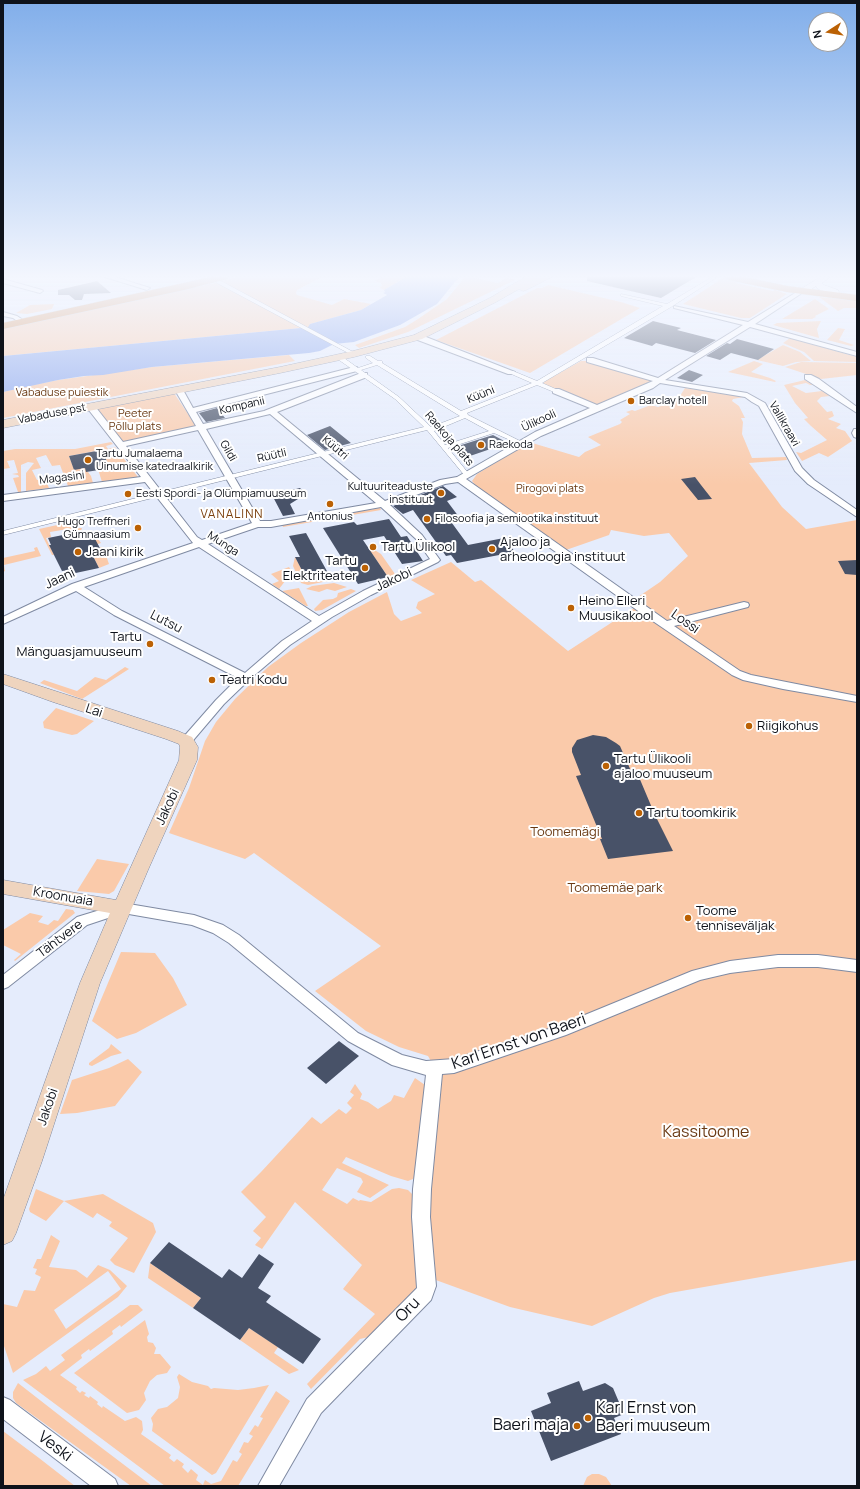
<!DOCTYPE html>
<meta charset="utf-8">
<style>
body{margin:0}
#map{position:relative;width:860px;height:1489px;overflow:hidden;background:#e5ecfc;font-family:Manrope,sans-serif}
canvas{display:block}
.frame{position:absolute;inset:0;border:4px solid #0e121a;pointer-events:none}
.north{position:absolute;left:808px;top:12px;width:40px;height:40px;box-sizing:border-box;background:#fff;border:1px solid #9fa0a3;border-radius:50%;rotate:258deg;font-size:11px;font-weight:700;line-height:16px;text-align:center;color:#0e121a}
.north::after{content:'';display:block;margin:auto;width:14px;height:18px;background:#bb6104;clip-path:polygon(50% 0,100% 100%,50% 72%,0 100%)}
</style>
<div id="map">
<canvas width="860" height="1489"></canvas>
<div class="frame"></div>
<div class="north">N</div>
</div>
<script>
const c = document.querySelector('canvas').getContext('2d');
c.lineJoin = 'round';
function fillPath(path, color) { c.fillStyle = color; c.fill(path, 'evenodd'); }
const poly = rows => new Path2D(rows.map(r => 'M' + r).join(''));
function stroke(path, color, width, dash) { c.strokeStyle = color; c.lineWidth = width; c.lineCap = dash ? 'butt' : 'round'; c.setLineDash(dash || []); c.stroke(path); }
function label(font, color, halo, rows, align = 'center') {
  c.font = font + ' Manrope,sans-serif'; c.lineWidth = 4; c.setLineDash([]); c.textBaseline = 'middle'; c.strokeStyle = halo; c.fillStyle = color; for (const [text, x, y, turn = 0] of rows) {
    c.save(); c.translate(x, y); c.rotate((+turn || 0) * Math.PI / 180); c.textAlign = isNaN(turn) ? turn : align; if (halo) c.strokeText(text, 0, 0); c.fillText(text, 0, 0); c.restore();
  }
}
const green = poly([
 [236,277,322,277,297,290,296,293,297,295,332,305,344,299,371,304,361,310,310,324,309,327,301,328,3,356,3,328,219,282],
 [382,277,406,277,384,290,379,287,382,286,381,283,374,281],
 [465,277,475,277,474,278,498,283,507,278,515,280,408,332,365,346,359,348,355,345,405,327,418,319,447,299],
 [723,278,738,282,736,283,773,291,775,290,787,294,750,318,741,318,683,304],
 [548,285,621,302,640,308,530,373,436,340,537,288,542,288],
 [819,297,857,300,857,308,844,308,838,311],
 [815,299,829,309,815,316,816,317,812,319,782,319],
 [54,304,52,309,27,314,16,313,30,305],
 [821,321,817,329,819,338,773,325,777,323],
 [838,328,845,329,839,340,854,345,851,346,827,340],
 [790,338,857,357,857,362,814,361,804,352,783,343],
 [783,345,800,352,811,361,796,362,783,366,757,360],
 [289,355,295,361,3,418,3,392,28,386,58,380,152,367],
 [581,361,587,361,634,373,654,382,595,406,542,385,545,381],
 [754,361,763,364,751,372,770,378,776,381,775,382,728,372],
 [801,362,857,363,857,375,821,379,785,367],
 [805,380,813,385,810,385,806,383,792,386,806,393,822,391,830,396,821,397,817,401,827,412,832,411,834,416,828,419,841,424,836,428,845,431,852,441,828,457,819,453,802,461,796,452,801,453,827,440,811,426,804,419,808,418,795,403,784,385],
 [685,388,744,397,733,399,732,401,739,406,745,418,741,418,743,422,742,434,752,458,786,457,787,460,749,463,782,507,806,529,857,520,857,1260,670,1293,654,1298,592,1326,510,1307,433,1279,428,1228,435,1068,428,1056,399,1047,366,1031,315,991,381,946,254,853,245,859,169,833,189,788,205,741,216,722,235,699,268,667,301,643,349,612,387,592,394,614,401,621,422,613,416,608,418,602,435,594,411,580,451,562,475,582,481,580,568,651,643,602,638,597,660,582,688,556,669,533,644,536,611,530,609,535,566,550,477,487,472,481,477,474,529,442,579,457,585,452,601,445,588,437,620,424,622,422,620,420,630,414,626,412,632,410,635,411,651,405,658,407,674,401,680,396],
 [174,393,196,426,124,443,97,409],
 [111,442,113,444,106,446,108,449,115,447,138,477,102,482,97,466,101,450,69,456,74,469,85,468,91,476,93,483,68,486,60,465,52,466,46,455,36,458,41,468,32,470,37,480,45,479,49,488,26,491,26,473,34,463,28,462,21,465,21,492,18,492,13,478,19,477,18,475,12,474,18,473,14,460,7,461,10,468,3,469,3,451,15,449,75,449],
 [380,508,381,510,283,527,282,525],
 [80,520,77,528,82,528,81,531,93,532,101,543,98,544,76,539,71,531,68,529,50,532,51,537,46,538,54,555,52,555,39,529],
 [37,547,41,556,4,565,5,571,3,572,3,558,35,551,34,548],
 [100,547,103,547,109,564,99,568,92,554,100,552],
 [364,549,373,549,381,554,395,574,388,577,373,555],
 [295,557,308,582,338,577,338,579,308,585,301,583,293,566],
 [289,567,292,572,279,589,272,584,279,581,271,574],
 [334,583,347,587,335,591,327,589,319,592,306,589,312,586],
 [299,588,308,606,306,606,282,591],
 [351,589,356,591,322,610,315,611,314,609,323,600,333,599,337,597,338,593],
 [125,667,129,669,82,699,40,683,44,680,77,691,95,677,106,680],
 [56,708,94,721,77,734,72,735,44,728,43,722],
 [97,859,129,864,114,891,109,894,77,891],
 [66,909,73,910,75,913,15,961,14,960,21,954,3,945,3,930,30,913,43,916,38,922,48,925,54,920,58,921],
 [121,952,155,953,173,978,187,1005,136,1033,117,1039,92,1021],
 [111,1044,122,1053,111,1056,92,1066,89,1065,89,1063,109,1048],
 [128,1059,142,1072,115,1106,77,1113,60,1114,72,1080,109,1068],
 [415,1078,425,1085,415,1176,413,1179,408,1181,391,1176,346,1157,342,1163,389,1185,370,1198,357,1192,363,1182,361,1178,337,1168,322,1190,347,1204,353,1198,359,1201,360,1200,371,1202,392,1189,399,1188,408,1190,412,1194,414,1198,418,1280,417,1289,400,1311,397,1308,394,1311,377,1335,360,1339,311,1389,307,1384,375,1314,343,1289,362,1265,295,1202,262,1249,255,1245,261,1238,253,1231,266,1217,241,1192,261,1172,312,1117,321,1124,339,1109,346,1114,352,1108,347,1103,354,1095,350,1092,355,1084,362,1094,360,1099,368,1102,378,1109,391,1101,394,1095,404,1098],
 [36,1189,64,1201,103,1194,153,1223,156,1232,134,1273,115,1265,110,1260,128,1238,109,1226,112,1222,97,1213,93,1218,64,1201,46,1221,30,1212,29,1209],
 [51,1235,60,1241,49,1267,76,1270,87,1278,98,1265,110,1270,127,1286,118,1297,13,1373,3,1343,3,1304,17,1307,24,1290,35,1291,41,1277,35,1274,37,1269,33,1268,37,1259,41,1259],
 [108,1271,121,1289,66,1329,54,1310],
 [150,1263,201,1298,193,1308,148,1278],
 [130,1305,138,1305,143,1310,121,1327,120,1325,112,1331,113,1334,90,1351,89,1349,81,1355,82,1358,60,1375,77,1387,76,1389,80,1393,82,1391,86,1393,84,1395,89,1398,90,1396,98,1402,97,1404,102,1408,103,1406,125,1421,136,1417,142,1421,143,1430,141,1434,171,1455,169,1458,174,1462,177,1459,184,1464,182,1467,188,1473,191,1469,198,1475,196,1480,203,1485,205,1480,211,1484,221,1481,233,1460,237,1462,242,1454,239,1452,244,1442,248,1443,253,1436,249,1434,255,1425,258,1427,263,1418,260,1417,276,1391,290,1401,238,1486,165,1486,23,1380,36,1374,46,1366,50,1371,65,1360,61,1355],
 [145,1320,149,1334,147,1337,148,1342,153,1343,156,1348,154,1354,160,1354,171,1367,167,1373,157,1375,150,1381,144,1393,146,1400,139,1410,127,1413,74,1373],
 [249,1328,278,1347,274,1353,299,1370,289,1374,240,1340],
 [179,1374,192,1382,208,1386,211,1389,214,1388,238,1390,254,1388,269,1385,216,1473,212,1475,152,1431,153,1424,151,1418,158,1409,167,1407,178,1398,180,1387,177,1377],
 [18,1383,86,1436,152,1486,131,1486,16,1403,13,1398,13,1392],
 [3,1431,39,1458,75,1486,3,1486],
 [592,1474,599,1474,606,1477,612,1486,583,1486,587,1477]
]);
const water = poly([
 [406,277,459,277,437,304,400,325,354,342,334,344,320,351,309,353,152,367,103,375,84,376,58,380,3,392,3,356,301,328,308,327,310,324,361,310,387,295,383,293,385,292,384,290]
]);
const building = poly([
 [587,277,696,277,661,298,587,281],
 [97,281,111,293,84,294,82,300,75,300,69,295,58,295,58,290],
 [653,321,681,328,677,330,716,340,695,353,656,343,652,346,624,338],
 [737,339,774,349,758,360,731,353,720,360,706,356,727,343,730,344],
 [689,370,703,375,692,382,677,378],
 [217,408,225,418,206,422,199,413],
 [330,426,351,443,325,450,307,435],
 [493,435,508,443,470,456,455,447],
 [102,450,108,464,97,466,99,470,86,472,85,468,74,470,69,456],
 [695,477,701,485,712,499,698,500,681,479],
 [443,486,457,497,447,501,459,517,449,519,468,545,504,538,515,552,457,563,451,555,446,556,413,510,403,514,393,506],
 [300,488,306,494,290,504,295,514,283,516,272,495],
 [389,519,401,537,407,536,423,561,402,564,384,536,363,540,388,577,358,584,323,528,354,522,357,525],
 [73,533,78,538,93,535,102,552,92,554,99,568,71,574,69,570,62,571,49,545,51,545,48,538],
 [306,533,328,573,331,578,308,582,295,557,300,557,289,536],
 [857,560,857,575,845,574,838,561],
 [593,735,606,737,616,743,620,746,631,771,636,770,655,815,673,851,608,859,600,839,602,839,576,776,581,775,572,752,572,748,577,740],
 [339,1041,359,1056,326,1084,307,1068],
 [169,1242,222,1278,229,1269,242,1278,259,1254,274,1264,258,1288,271,1296,266,1302,321,1339,303,1364,249,1328,240,1340,193,1308,201,1298,150,1263],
 [579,1381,583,1391,605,1383,613,1388,624,1414,614,1418,621,1434,551,1461,531,1411,551,1403,547,1393]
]);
const pedestrian = poly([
 [712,277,716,278,671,307,542,383,558,390,558,392,554,392,537,385,467,413,468,415,524,443,519,444,494,433,448,448,469,474,469,476,465,476,427,430,3,535,3,531,424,427,395,399,339,360,340,355,344,355,344,358,358,368,373,363,366,358,366,356,370,356,378,361,382,361,382,363,461,411,532,383,509,373,509,371,513,371,537,381,663,306,621,296,621,294,667,304,712,277],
 [377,365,460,416,431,427,399,397,361,370,377,365],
 [465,418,489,431,445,445,434,431,465,418],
 [217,281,221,281,357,354,352,355,217,283,217,281]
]);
const minor = poly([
 [105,277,115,277,150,288,147,290,105,277],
 [3,279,42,290,43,291,40,293,3,283,3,279],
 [800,290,805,291,755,324,857,352,857,356,750,327,665,380,747,393,765,403,802,468,814,480,857,510,857,517,808,484,795,471,759,406,752,402,745,397,660,383,653,388,541,436,466,479,667,621,744,602,748,603,749,605,748,607,674,626,740,671,751,675,857,696,857,702,783,689,743,680,732,675,641,613,458,482,445,484,390,505,422,535,440,560,438,562,371,595,332,617,290,645,250,679,224,704,190,744,182,744,180,741,216,700,238,678,114,615,76,591,3,624,3,617,72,584,193,543,145,482,3,501,3,495,141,477,88,409,88,405,94,405,123,442,196,426,175,390,176,388,182,388,193,408,354,367,357,367,357,371,196,412,203,424,264,411,361,373,367,373,367,377,277,412,385,501,440,480,457,477,535,432,590,408,553,393,553,389,559,389,597,405,653,381,587,362,587,358,593,358,658,378,743,325,674,308,674,306,748,322,800,290],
 [270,414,376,503,271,521,260,521,206,429,270,414],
 [198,430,252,523,202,540,197,537,126,446,198,430],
 [381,507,416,539,430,559,363,591,319,616,208,544,258,527,271,527,381,507],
 [199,547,312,621,282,641,245,673,122,611,84,587,199,547],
 [3,312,17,316,26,322,22,324,20,323,13,318,3,316,3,312],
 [415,335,421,335,515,372,514,374,508,374,415,339,415,335],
 [805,375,811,375,819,379,857,407,857,413,805,379,805,375],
 [854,429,857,429,857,438,854,437,852,433,854,429],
 [123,903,194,915,223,925,239,935,358,1033,402,1055,426,1061,454,1059,558,1026,692,971,730,961,778,955,818,955,857,960,857,972,818,967,778,967,730,973,700,980,566,1035,454,1073,442,1074,431,1189,430,1217,436,1286,431,1300,321,1413,279,1486,258,1486,307,1399,417,1288,412,1217,413,1189,426,1075,392,1065,348,1041,229,943,213,933,192,925,123,913,87,925,8,987,3,989,3,975,77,917,123,903],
 [3,1397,10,1400,115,1479,118,1486,91,1486,3,1419,3,1397]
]);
const tertiary = poly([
 [820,277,830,277,822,283,824,285,838,290,839,292,838,294,832,294,818,289,816,286,805,293,799,293,798,291,820,277]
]);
const secondary = poly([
 [525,277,537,277,535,279,540,277,552,277,526,290,523,291,519,289,496,302,422,339,354,357,280,373,3,428,3,420,280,367,353,351,414,335,490,298,525,277],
 [3,674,178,731,192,737,198,747,197,760,148,870,100,983,42,1161,16,1233,12,1241,3,1245,3,1200,80,983,110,913,3,894,3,880,116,900,179,760,180,747,179,744,166,739,53,702,3,684,3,674]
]);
const trunk = poly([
 [211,277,228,277,227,279,184,290,3,329,3,323,211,277],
 [724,277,744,277,787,286,857,295,857,301,787,292,729,280,724,277]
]);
const markers = [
 [631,401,4,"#bb6104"],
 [481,445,4,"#bb6104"],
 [88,460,4,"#bb6104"],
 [441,493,4,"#bb6104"],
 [128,494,4,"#bb6104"],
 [330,504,4,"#bb6104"],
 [427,519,4,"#bb6104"],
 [138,528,4,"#bb6104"],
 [373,547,4,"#bb6104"],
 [492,549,4,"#bb6104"],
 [78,552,4,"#bb6104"],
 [365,568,4,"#bb6104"],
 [571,608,4,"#bb6104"],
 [150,644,4,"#bb6104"],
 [212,680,4,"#bb6104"],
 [749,726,4,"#bb6104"],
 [606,766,4,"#bb6104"],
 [639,813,4,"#bb6104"],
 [688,918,4,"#bb6104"],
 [588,1418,4,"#bb6104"],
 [577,1426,4,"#bb6104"]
];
const farParknames = [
 ["Vabaduse puiestik",62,393],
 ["Peeter",135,414],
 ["Põllu plats",135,427],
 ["Pirogovi plats",550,489]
];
const farStreetnames = [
 ["Küüni",481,395,-22],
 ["Kompanii",242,406,-13],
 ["Vabaduse pst",52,414,-11],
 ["Ülikooli",539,421,-25],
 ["Vallikraavi",784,424,60],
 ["Raekoja plats",449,439,49],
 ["Küütri",335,448,40],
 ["Gildi",228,451,60],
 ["Rüütli",272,456,-13],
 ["Magasini",62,478,-7],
 ["Munga",223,544,33]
];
const farPoinames = [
 ["Barclay hotell",639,401],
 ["Raekoda",489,445],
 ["Tartu Jumalaema",96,454],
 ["Uinumise katedraalkirik",96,467],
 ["Kultuuriteaduste",433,487,"right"],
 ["instituut",433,500,"right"],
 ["Eesti Spordi- ja Olümpiamuuseum",136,494],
 ["Antonius",330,517,"center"],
 ["Filosoofia ja semiootika instituut",435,519],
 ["Hugo Treffneri",130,522,"right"],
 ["Gümnaasium",130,535,"right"]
];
const farNeighbourhoodnames = [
 ["VANALINN",232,515]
];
const poiNames = [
 ["Ajaloo ja",500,542],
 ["arheoloogia instituut",500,557],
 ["Tartu Ülikool",381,547],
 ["Jaani kirik",86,552],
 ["Tartu",357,561,"right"],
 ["Elektriteater",357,576,"right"],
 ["Heino Elleri",579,601],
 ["Muusikakool",579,616],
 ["Tartu",142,637,"right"],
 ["Mänguasjamuuseum",142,652,"right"],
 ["Teatri Kodu",220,680],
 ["Riigikohus",757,726],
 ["Tartu Ülikooli",614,759],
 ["ajaloo muuseum",614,774],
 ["Tartu toomkirik",647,813],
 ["Toome",696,911],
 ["tenniseväljak",696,926]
];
const streetNames = [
 ["Jaani",60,579,-25],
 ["Jakobi",394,580,-25],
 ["Lutsu",166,622,27],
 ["Lossi",685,622,35],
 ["Lai",94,711,18],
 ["Jakobi",168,807,-65],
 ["Kroonuaia",63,897,10],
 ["Tähtvere",60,939,-37],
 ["Jakobi",48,1107,-71]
];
const parkNames = [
 ["Toomemägi",565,832],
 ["Toomemäe park",615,888]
];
const nearStreetnames = [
 ["Karl Ernst von Baeri",519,1042,-19],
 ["Oru",408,1310,-46],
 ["Veski",55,1447,37]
];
const nearParknames = [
 ["Kassitoome",706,1133]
];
const nearPoinames = [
 ["Karl Ernst von",596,1409],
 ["Baeri muuseum",596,1427],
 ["Baeri maja",569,1426,"right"]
];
fillPath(green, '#facaaa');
fillPath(water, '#87a4ec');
fillPath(building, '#485268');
stroke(pedestrian, '#7f8aa2', 1);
stroke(minor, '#7f8aa2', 2);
stroke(tertiary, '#7f8aa2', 1);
stroke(secondary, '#7f8aa2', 1);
stroke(trunk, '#cfd0d1', 1);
fillPath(pedestrian, '#fff');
fillPath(minor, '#fff');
fillPath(tertiary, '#fff');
fillPath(secondary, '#efd4be');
fillPath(trunk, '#d68e52');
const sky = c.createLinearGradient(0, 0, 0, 485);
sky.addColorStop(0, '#81aeea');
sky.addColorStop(0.57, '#f3f6fe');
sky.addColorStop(1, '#f3f6fe00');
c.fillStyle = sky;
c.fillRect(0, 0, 860, 485);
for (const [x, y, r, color] of markers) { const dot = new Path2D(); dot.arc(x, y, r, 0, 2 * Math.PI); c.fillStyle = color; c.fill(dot); stroke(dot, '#fff', 1.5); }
label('11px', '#693913', '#fff', farParknames);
label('11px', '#0e121a', '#fff', farStreetnames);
label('11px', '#0e121a', '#fff', farPoinames, 'left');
c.letterSpacing = '1px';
label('12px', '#7b400e', '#fff', farNeighbourhoodnames);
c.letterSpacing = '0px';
label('13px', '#0e121a', '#fff', poiNames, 'left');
label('13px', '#0e121a', '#fff', streetNames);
label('13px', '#693913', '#fff', parkNames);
label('16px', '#0e121a', '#fff', nearStreetnames);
label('16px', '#693913', '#fff', nearParknames);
label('16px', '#0e121a', '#fff', nearPoinames, 'left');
</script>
